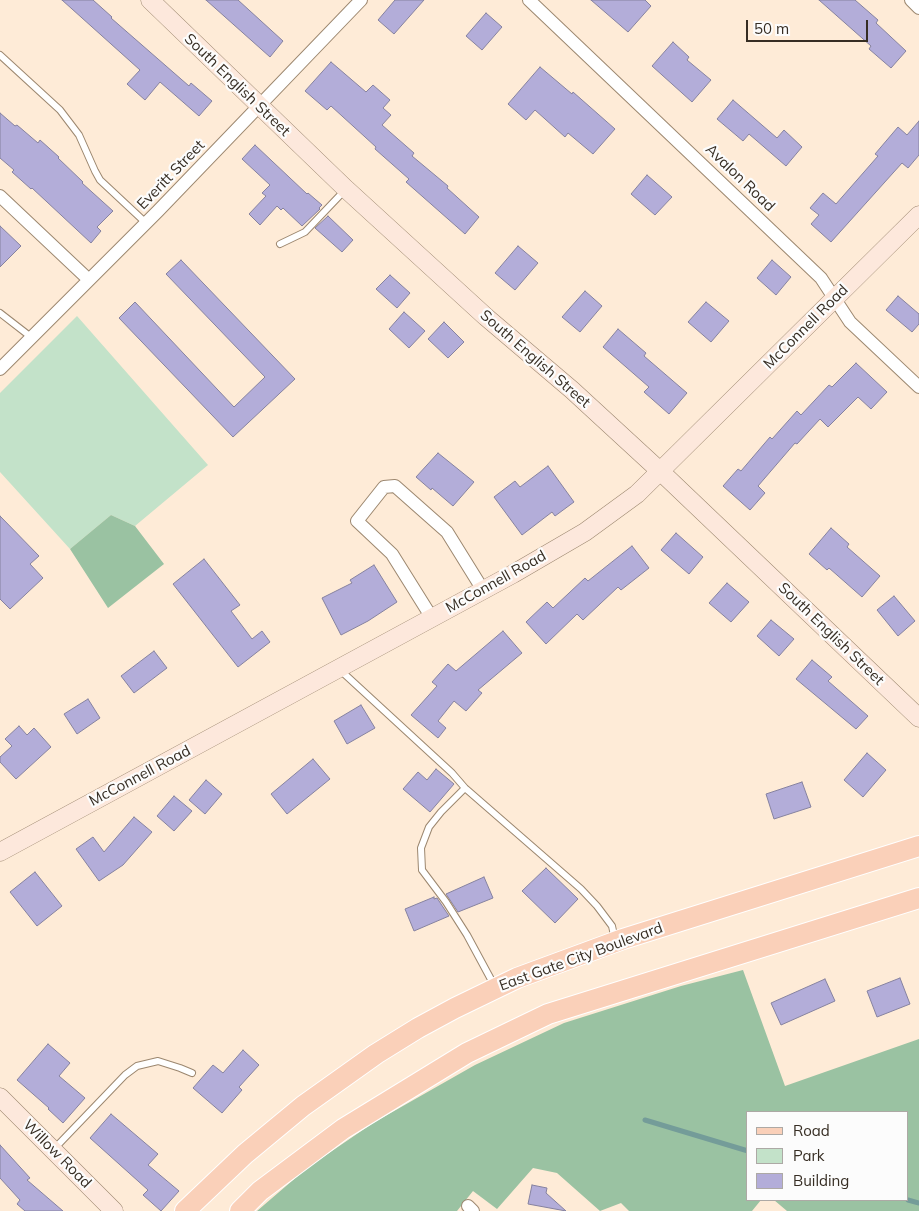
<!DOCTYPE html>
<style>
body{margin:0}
#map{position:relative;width:919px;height:1211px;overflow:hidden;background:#feebd7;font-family:Mulish,sans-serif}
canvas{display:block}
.legend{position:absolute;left:746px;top:1111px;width:162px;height:90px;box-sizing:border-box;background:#fcfcfc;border:1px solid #ada9a5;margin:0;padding:6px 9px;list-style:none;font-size:15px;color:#362d23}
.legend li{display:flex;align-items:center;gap:10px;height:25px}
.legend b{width:25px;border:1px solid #ada9a5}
.scale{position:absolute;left:746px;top:20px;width:122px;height:22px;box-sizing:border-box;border:2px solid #362d23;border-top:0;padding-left:6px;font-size:15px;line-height:18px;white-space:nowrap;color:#362d23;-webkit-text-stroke:4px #fcfcfc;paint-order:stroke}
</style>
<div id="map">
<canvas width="919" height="1211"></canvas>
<ul class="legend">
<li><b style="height:6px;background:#fad0b9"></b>Road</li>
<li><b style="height:14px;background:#c3e2c9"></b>Park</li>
<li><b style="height:14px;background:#b3add9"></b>Building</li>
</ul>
<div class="scale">50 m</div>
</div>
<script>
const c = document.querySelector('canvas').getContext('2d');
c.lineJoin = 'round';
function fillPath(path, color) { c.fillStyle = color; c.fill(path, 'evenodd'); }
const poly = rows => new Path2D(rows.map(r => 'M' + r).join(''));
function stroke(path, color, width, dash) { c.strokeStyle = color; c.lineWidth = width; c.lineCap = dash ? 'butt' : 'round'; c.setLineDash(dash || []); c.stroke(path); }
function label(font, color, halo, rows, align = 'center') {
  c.font = font + ' Mulish,sans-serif'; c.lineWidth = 4.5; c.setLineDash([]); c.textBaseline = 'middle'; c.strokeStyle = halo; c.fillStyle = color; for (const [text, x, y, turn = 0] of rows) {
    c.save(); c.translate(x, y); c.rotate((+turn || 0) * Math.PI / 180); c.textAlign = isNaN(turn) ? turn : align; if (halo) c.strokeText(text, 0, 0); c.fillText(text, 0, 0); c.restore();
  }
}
const green = poly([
 [77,316,208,465,135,526,111,515,70,549,0,472,0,393]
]);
const forest = poly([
 [111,515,135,526,164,564,108,608,70,549],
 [743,970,785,1086,919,1039,919,1211,787,1211,774,1200,908,1200,908,1112,748,1112,748,1200,761,1200,752,1211,629,1211,621,1203,600,1211,557,1173,533,1168,497,1209,473,1191,457,1211,257,1211,307,1168,373,1123,475,1065,564,1023,681,986]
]);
const stream = poly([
 [645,1120,748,1151],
 [908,1200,919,1203]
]);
const building = poly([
 [62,0,93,0,112,17,111,18,189,86,191,83,212,101,199,116,160,82,145,100,127,84,140,70,62,0],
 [206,0,238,0,283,41,270,57,206,0],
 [395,0,424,0,394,34,378,20,395,0],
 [591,0,645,0,651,6,628,32,591,0],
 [819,0,855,0,878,20,876,23,906,51,891,68,869,49,871,46,819,0],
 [486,13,502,27,482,50,466,36,486,13],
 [673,42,689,57,687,60,711,80,692,102,652,66,673,42],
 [331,62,366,92,373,85,390,100,383,108,391,115,382,125,414,153,412,156,448,186,447,188,479,217,465,234,406,182,409,179,375,149,376,147,331,106,327,110,305,91,331,62],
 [540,67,572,94,573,92,615,129,593,154,568,133,565,137,535,110,526,120,508,104,540,67],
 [733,100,777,138,784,130,802,147,786,166,749,134,743,141,717,119,733,100],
 [0,113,15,126,17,125,38,143,40,140,59,157,58,158,83,182,82,183,113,211,97,227,101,231,91,243,32,188,31,189,12,172,14,170,0,158,0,113],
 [919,121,919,155,908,168,902,163,831,242,811,224,819,215,810,208,823,193,836,204,878,156,875,154,898,127,907,135,919,121],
 [255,145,307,194,308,193,322,205,319,208,320,209,302,226,283,208,281,210,277,206,260,225,249,214,266,196,262,193,270,185,242,159,255,145],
 [647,175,672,197,655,215,631,194,647,175],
 [328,216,353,240,342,252,315,228,328,216],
 [0,226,21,246,0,267,0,226],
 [518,246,538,263,515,290,495,273,518,246],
 [181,260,295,379,233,437,119,318,135,302,234,407,265,377,166,274,181,260],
 [772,260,791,277,776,295,757,278,772,260],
 [390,275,410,293,397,308,376,289,390,275],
 [585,291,602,306,580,332,562,317,585,291],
 [898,296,919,314,919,324,912,332,886,310,898,296],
 [706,302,729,321,711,342,688,322,706,302],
 [404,312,425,331,409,348,389,329,404,312],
 [444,322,464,342,448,358,428,339,444,322],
 [618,329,646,353,644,356,687,393,669,414,644,392,649,387,603,347,618,329],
 [856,363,887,392,871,409,858,397,828,427,820,419,797,444,795,443,758,486,765,493,750,510,723,486,738,469,741,471,770,437,772,439,797,411,801,415,829,385,832,387,856,363],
 [438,453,474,482,453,506,432,488,431,490,416,477,438,453],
 [548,466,574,502,555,516,552,512,522,535,494,497,515,481,520,487,548,466],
 [0,516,39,556,30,564,43,578,10,609,0,599,0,516],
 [831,528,849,544,847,547,880,576,862,597,829,568,827,570,809,554,831,528],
 [676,533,703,557,689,574,661,550,676,533],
 [632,546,649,568,621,590,618,587,583,620,577,614,546,644,526,622,547,602,553,608,585,578,588,581,632,546],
 [204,559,240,605,231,611,252,639,262,631,270,642,238,667,173,584,204,559],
 [374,565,397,602,368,621,341,635,322,598,352,583,350,580,374,565],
 [727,583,749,602,731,622,709,603,727,583],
 [894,596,915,621,898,636,877,610,894,596],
 [771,620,794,639,779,656,757,636,771,620],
 [503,631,522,653,478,690,482,693,466,711,454,701,438,721,446,728,438,738,411,715,437,686,432,682,448,664,456,671,503,631],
 [154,651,167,668,134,693,121,676,154,651],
 [812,660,832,677,828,681,868,716,856,729,796,679,812,660],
 [88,699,100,718,77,734,64,714,88,699],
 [361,705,375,728,347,744,334,721,361,705],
 [19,726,27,735,34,728,51,747,16,779,0,762,0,757,12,746,5,739,19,726],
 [867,753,886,770,863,797,844,780,867,753],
 [313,759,330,779,287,814,271,794,313,759],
 [436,769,454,784,430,812,403,789,418,772,427,780,436,769],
 [206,780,222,794,205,814,189,800,206,780],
 [802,782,811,807,774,819,766,794,802,782],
 [174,796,192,811,174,831,157,816,174,796],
 [134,817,152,832,123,865,99,881,76,849,93,837,104,852,134,817],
 [546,868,578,899,555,923,522,891,546,868],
 [35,872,62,906,37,926,10,892,35,872],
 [484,877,493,898,458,912,446,894,484,877],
 [434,897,434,899,437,898,449,916,414,931,405,909,434,897],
 [900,978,910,1004,877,1017,867,991,900,978],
 [825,979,835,1001,781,1025,771,1003,825,979],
 [48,1044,70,1063,59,1076,85,1098,63,1123,48,1109,49,1108,17,1080,48,1044],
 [243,1050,259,1065,239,1087,242,1090,222,1113,193,1088,213,1065,223,1073,243,1050],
 [111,1114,158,1154,148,1165,179,1191,161,1211,143,1195,148,1190,90,1138,111,1114],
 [0,1145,30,1178,27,1180,63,1211,25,1211,17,1204,20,1200,0,1178,0,1145],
 [532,1185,547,1188,546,1193,566,1211,528,1204,532,1185]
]);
const lane = poly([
 [0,55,60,110,79,135,95,171,100,180,146,223],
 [280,244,305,232,345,190],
 [0,313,31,337],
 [339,669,452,773,465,788,581,889,597,906,612,926,615,940],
 [465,788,441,812,429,827,421,848,422,870,446,902,467,935,494,985],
 [54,1149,125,1075,137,1066,158,1061,180,1068,192,1073]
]);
const street = poly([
 [529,0,821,278,850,322,919,387],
 [911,0,919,8],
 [0,196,88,279],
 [0,369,158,211,361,0],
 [432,618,392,554,357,521,384,487,395,486,447,532,483,590],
 [468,1206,473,1211]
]);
const secondary = poly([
 [150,0,346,189,486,317,572,390,660,471,919,718],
 [0,852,513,574,585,532,637,494,919,215],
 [0,1097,114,1211]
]);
const primary = poly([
 [185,1211,245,1154,303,1106,376,1054,418,1028,455,1008,517,978,623,939,919,846],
 [240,1211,260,1191,343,1129,467,1053,548,1014,919,898]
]);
const streetNames = [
 ["South English Street",237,85,44],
 ["Everitt Street",171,175,-46],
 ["Avalon Road",740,178,44],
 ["McConnell Road",806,327,-45],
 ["South English Street",535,359,41],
 ["McConnell Road",496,582,-29],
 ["South English Street",831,634,44],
 ["McConnell Road",140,776,-28],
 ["East Gate City Boulevard",581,957,-20],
 ["Willow Road",57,1154,45]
];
fillPath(green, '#c3e2c9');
fillPath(forest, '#9ac2a2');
stroke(stream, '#749c99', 5);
fillPath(building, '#b3add9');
stroke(building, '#86829f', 1);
stroke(lane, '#9c876f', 8);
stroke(street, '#9c876f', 14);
stroke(secondary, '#9c876f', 19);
stroke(primary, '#fff', 22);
stroke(lane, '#fff', 6);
stroke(street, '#fff', 12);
stroke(secondary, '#fde8dc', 18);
stroke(primary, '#fad0b9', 20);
label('15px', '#362d23', '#fcfcfc', streetNames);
</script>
